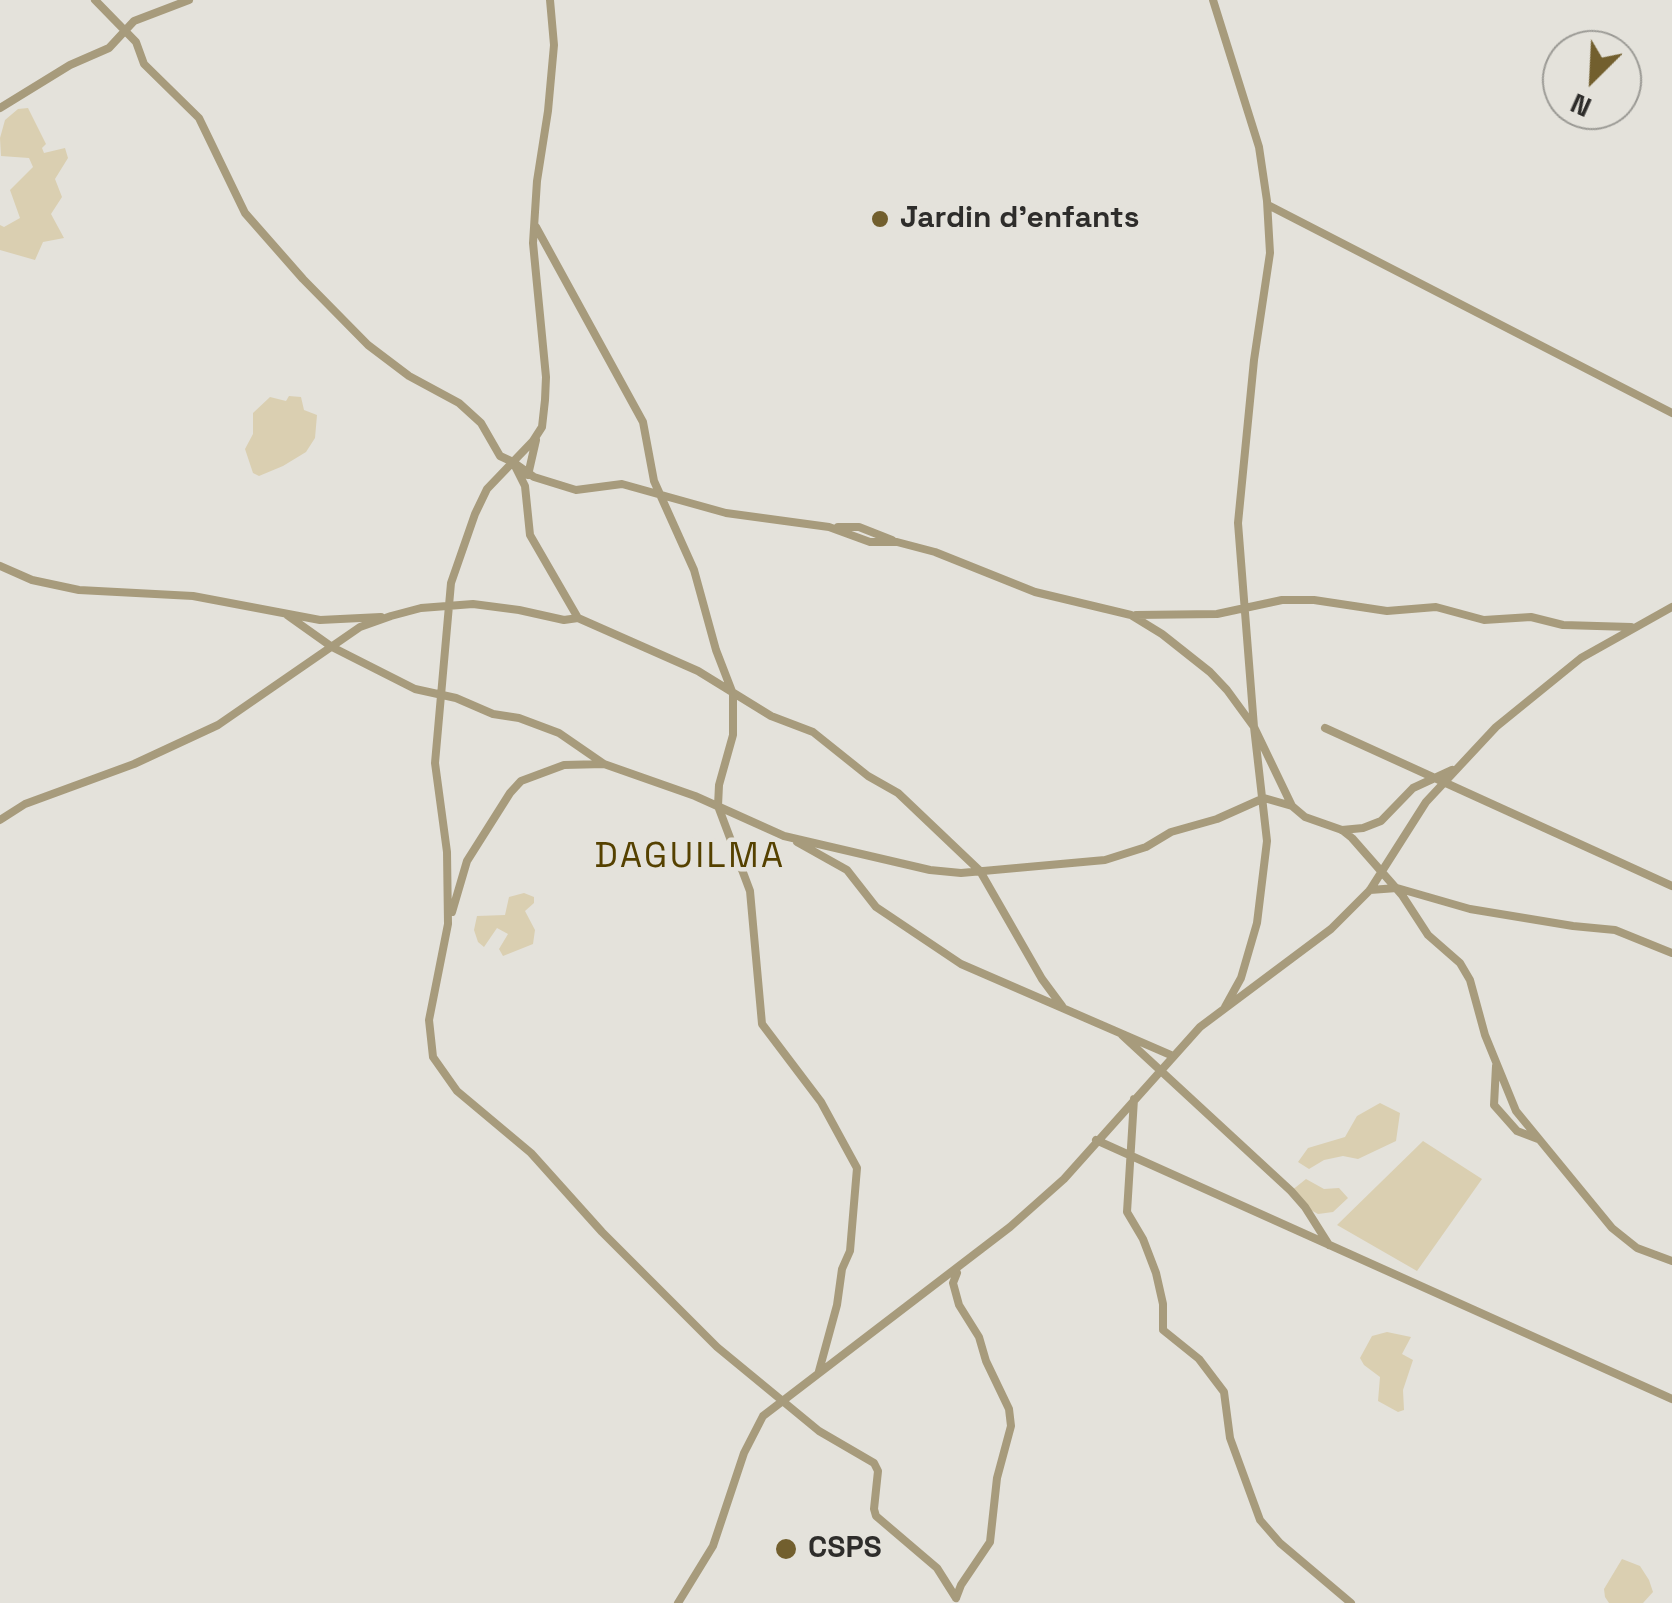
<!DOCTYPE html>
<style>
body{margin:0}
#map{position:relative;width:1672px;height:1603px;overflow:hidden;background:#e4e2db;font-family:"Space Grotesk",sans-serif}
canvas{display:block}
.north{position:absolute;left:1542px;top:30px;width:100px;height:100px;box-sizing:border-box;background:#e4e2db;border:2px solid #9b9a95;border-radius:50%;rotate:204deg;font-size:28px;font-weight:700;line-height:40px;text-align:center;color:#2e2d2b}
.north::after{content:'';display:block;margin:auto;width:35px;height:45px;background:#725f2e;clip-path:polygon(50% 0,100% 100%,50% 72%,0 100%)}
</style>
<div id="map">
<canvas width="1672" height="1603"></canvas>
<div class="north">N</div>
</div>
<script>
const c = document.querySelector('canvas').getContext('2d');
c.lineJoin = 'round';
function fillPath(path, color) { c.fillStyle = color; c.fill(path, 'evenodd'); }
const poly = rows => new Path2D(rows.map(r => 'M' + r).join(''));
function stroke(path, color, width, dash) { c.strokeStyle = color; c.lineWidth = width; c.lineCap = dash ? 'butt' : 'round'; c.setLineDash(dash || []); c.stroke(path); }
function label(font, color, halo, rows, align = 'center') {
  c.font = font + ' "Space Grotesk",sans-serif'; c.lineWidth = 9; c.setLineDash([]); c.textBaseline = 'middle'; c.strokeStyle = halo; c.fillStyle = color; for (const [text, x, y, turn = 0] of rows) {
    c.save(); c.translate(x, y); c.rotate((+turn || 0) * Math.PI / 180); c.textAlign = isNaN(turn) ? turn : align; if (halo) c.strokeText(text, 0, 0); c.fillText(text, 0, 0); c.restore();
  }
}
const green = poly([
 [28,108,46,144,42,148,44,153,65,148,68,158,55,179,62,197,51,214,64,238,43,242,35,260,0,250,0,225,4,227,20,218,10,190,33,167,29,158,1,156,0,138,5,120,18,109],
 [289,396,301,397,304,410,317,415,315,438,306,452,283,466,259,476,253,473,245,449,253,434,253,413,270,397,286,401],
 [524,893,534,897,534,903,525,911,535,930,533,944,503,956,499,949,508,934,497,928,484,947,478,942,474,930,477,916,505,915,509,897],
 [1380,1103,1400,1113,1396,1141,1358,1159,1343,1156,1324,1160,1309,1169,1298,1162,1308,1148,1345,1137,1357,1116],
 [1423,1141,1482,1179,1417,1271,1337,1225],
 [1306,1179,1324,1189,1339,1188,1348,1198,1333,1212,1318,1214,1305,1207,1291,1191],
 [1387,1332,1411,1337,1402,1354,1413,1360,1403,1390,1404,1410,1398,1412,1378,1401,1380,1377,1364,1365,1360,1358,1372,1336],
 [1622,1559,1640,1566,1649,1580,1653,1592,1643,1603,1609,1603,1605,1597,1604,1589]
]);
const minor = poly([
 [95,0,136,42,144,64,199,118,245,213,303,279,368,345,409,376,459,403,481,423,500,456,513,462,525,486,530,535,578,618,698,671,771,716,813,732,868,776,898,793,980,871,1042,979,1062,1006],
 [550,0,554,45,548,111,537,181,533,243,546,377,545,400,542,427,533,441,487,489,475,514,451,583,435,763,447,852,448,924,429,1020,433,1057,457,1091,531,1153,602,1232,717,1347,819,1431,874,1463,878,1471,874,1509,876,1516,937,1568,956,1598],
 [1213,0,1259,147,1267,201,1270,253,1254,360,1238,523,1254,727,1267,841,1257,923,1241,978,1225,1007],
 [0,108,70,65,109,48,134,21,189,0],
 [1268,205,1672,413],
 [536,227,643,422,654,481,694,570,716,650,733,694,733,735,719,785,718,806,750,891,762,1024,821,1102,857,1168,850,1251,842,1269,837,1305,819,1371],
 [513,462,534,477,576,490,622,484,726,513,829,527,870,542,897,542,935,552,1035,592,1131,615,1162,634,1210,672,1227,690,1254,727,1292,806,1305,817,1342,830,1352,838,1402,895,1428,935,1460,963,1470,980,1485,1035,1516,1111,1612,1228,1637,1248,1672,1261],
 [528,475,536,440],
 [838,527,859,527,892,540],
 [0,566,32,580,79,590,193,596,320,620,381,617],
 [287,615,332,647,415,689,456,698,493,714,519,718,559,733,604,764,695,796,784,836,930,870,961,873,1105,860,1146,847,1171,832,1217,819,1264,798,1292,806],
 [1136,615,1217,614,1282,600,1314,600,1387,611,1436,607,1484,620,1531,617,1563,625,1631,627],
 [1325,728,1672,886],
 [0,820,25,804,134,764,218,725,360,627,391,616,421,608,473,604,519,610,564,620,578,618],
 [1342,830,1363,828,1381,821,1413,788,1452,770],
 [797,842,847,870,876,907,961,964,1173,1056],
 [1370,890,1397,888,1470,909,1573,926,1615,930,1672,953],
 [452,912,467,861,510,793,521,781,564,765,604,764],
 [1122,1035,1291,1191,1305,1207,1329,1245],
 [1496,1066,1494,1105,1517,1131,1538,1139],
 [1134,1099,1127,1212,1143,1239,1156,1273,1163,1304,1163,1330,1199,1359,1224,1392,1230,1438,1260,1520,1280,1543,1351,1603],
 [1096,1140,1672,1399],
 [956,1598,961,1585,990,1542,997,1478,1011,1426,1009,1409,986,1361,979,1337,959,1305,953,1283,957,1273],
 [678,1603,713,1546,744,1453,763,1416,1010,1227,1064,1179,1200,1027,1331,929,1370,890,1426,802,1496,727,1581,658,1672,607]
]);
const markers = [
 [880,219,10,"#725f2e"],
 [786,1549,12,"#725f2e"]
];
const poiNames = [
 ["Jardin d'enfants",900,219],
 ["CSPS",808,1549]
];
const quarterNames = [
 ["DAGUILMA",690,858]
];
fillPath(green, '#dacfb1');
stroke(minor, '#a79b7c', 8);
for (const [x, y, r, color] of markers) { const dot = new Path2D(); dot.arc(x, y, r, 0, 2 * Math.PI); c.fillStyle = color; c.fill(dot); stroke(dot, '#e4e2db', 4); }
label('bold 30px', '#2e2d2b', '#e4e2db', poiNames, 'left');
c.letterSpacing = '2.5px';
label('35px', '#554100', '#e4e2db', quarterNames);
c.letterSpacing = '0px';
</script>
